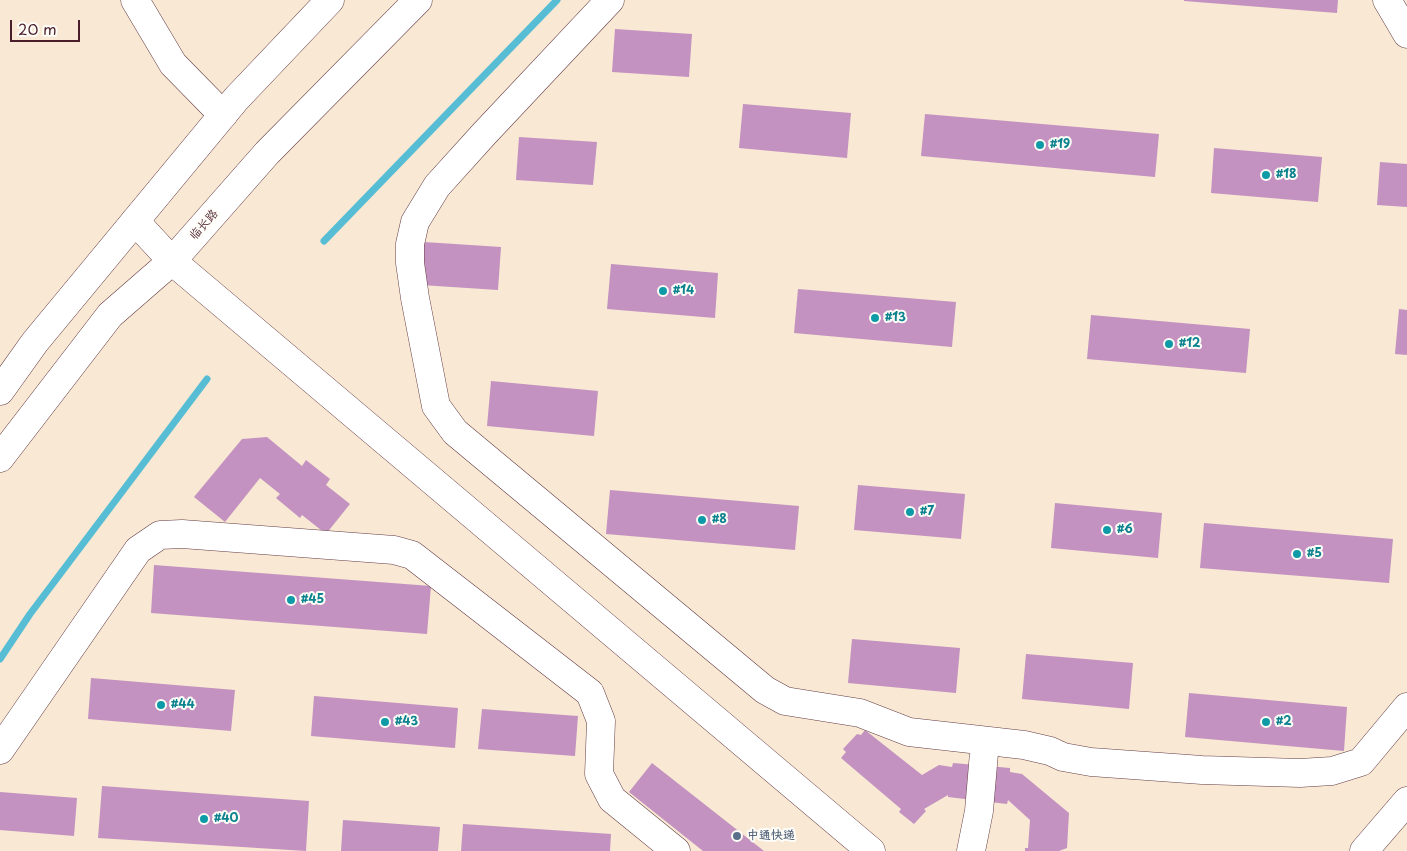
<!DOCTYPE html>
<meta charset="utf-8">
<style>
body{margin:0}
#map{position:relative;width:1407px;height:851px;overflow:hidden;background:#f8e8d4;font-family:"Playpen Sans",sans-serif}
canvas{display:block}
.scale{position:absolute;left:10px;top:20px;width:70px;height:22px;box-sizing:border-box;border:2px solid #4a1f2b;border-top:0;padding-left:6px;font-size:15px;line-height:18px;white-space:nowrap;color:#4a1f2b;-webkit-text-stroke:4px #fdfcf7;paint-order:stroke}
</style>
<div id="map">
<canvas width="1407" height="851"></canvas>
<div class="scale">20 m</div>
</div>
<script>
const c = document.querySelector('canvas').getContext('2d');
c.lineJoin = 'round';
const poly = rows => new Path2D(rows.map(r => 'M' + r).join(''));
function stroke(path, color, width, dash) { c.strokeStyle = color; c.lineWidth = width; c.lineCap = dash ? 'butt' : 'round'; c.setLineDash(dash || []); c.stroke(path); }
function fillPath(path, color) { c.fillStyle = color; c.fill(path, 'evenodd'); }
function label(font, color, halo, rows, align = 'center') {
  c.font = font + ' "Playpen Sans","LXGW WenKai TC",sans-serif'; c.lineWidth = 4; c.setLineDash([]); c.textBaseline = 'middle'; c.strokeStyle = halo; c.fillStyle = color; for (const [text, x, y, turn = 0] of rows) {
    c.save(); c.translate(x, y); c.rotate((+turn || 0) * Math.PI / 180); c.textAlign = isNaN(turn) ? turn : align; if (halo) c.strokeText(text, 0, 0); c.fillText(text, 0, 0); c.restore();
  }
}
const stream = poly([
 [324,241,557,0],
 [0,659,30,614,207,379]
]);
const building = poly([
 [1184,0,1338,0,1337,13,1184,1],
 [615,29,692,34,689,77,612,72],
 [743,104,851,113,847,158,739,148],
 [925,114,1159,134,1155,177,921,156],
 [519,137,597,142,593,185,516,180],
 [1214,148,1322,157,1318,202,1211,193],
 [1380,162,1407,164,1407,207,1377,205],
 [424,242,501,247,498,290,421,285],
 [611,264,718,273,715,318,607,309],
 [798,289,956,302,952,347,794,333],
 [1399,309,1407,310,1407,355,1395,354],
 [1091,315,1250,329,1246,373,1087,359],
 [491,381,598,391,594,436,487,426],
 [267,437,302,466,306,460,330,479,326,485,350,504,326,534,302,515,300,518,276,498,280,494,260,478,225,522,194,497,242,439],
 [858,485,965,494,961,539,854,530],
 [610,490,799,506,795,550,606,534],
 [1055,503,1162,513,1158,558,1051,548],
 [1204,523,1393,539,1389,583,1200,568],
 [154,565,431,586,427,634,151,613],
 [852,639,960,648,956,693,848,683],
 [1026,654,1133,663,1129,709,1022,699],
 [91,678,235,690,231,731,88,719],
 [1189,693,1347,707,1344,751,1185,737],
 [314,696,458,708,455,748,311,736],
 [482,709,578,716,575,756,478,749],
 [865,730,922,775,939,765,952,767,953,763,1010,768,1010,772,1022,774,1069,813,1067,848,1059,851,1025,851,1025,848,1028,848,1030,820,1008,800,1007,804,948,797,948,795,924,809,926,811,914,824,899,812,901,809,841,758,846,752,843,749,857,734,861,735],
 [652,763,764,851,703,851,629,792],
 [102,786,309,801,306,851,98,838],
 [0,792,77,798,74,836,0,830],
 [343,820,440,827,438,851,341,851],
 [463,824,611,834,610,851,461,851]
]);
const minor = poly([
 [135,0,173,64,223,115],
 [610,0,484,134,437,186,415,222,410,244,410,263,415,298,436,406,455,432,765,690,785,701,860,713,909,732,1024,745,1050,751,1063,757,1091,762,1202,770,1300,773,1332,771,1361,762,1407,707],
 [1387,0,1407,34],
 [135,221,172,261,871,851],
 [0,750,138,550,160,535,182,534,394,550,412,555,590,693,601,721,599,774,612,799,676,851],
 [971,851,979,811,985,741],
 [1364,851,1407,801]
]);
const major = poly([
 [0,391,35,342,236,99,330,0],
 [0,458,110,315,172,261,267,153,418,0]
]);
const markers = [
 [1040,145,5,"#0f9aa8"],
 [1266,175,5,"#0f9aa8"],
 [663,291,5,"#0f9aa8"],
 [875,318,5,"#0f9aa8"],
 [1169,344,5,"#0f9aa8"],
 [910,512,5,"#0f9aa8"],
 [702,520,5,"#0f9aa8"],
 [1107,530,5,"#0f9aa8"],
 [1297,554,5,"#0f9aa8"],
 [291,600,5,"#0f9aa8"],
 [161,705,5,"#0f9aa8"],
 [385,722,5,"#0f9aa8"],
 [1266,722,5,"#0f9aa8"],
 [204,819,5,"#0f9aa8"],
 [737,836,5,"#5c6f8a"]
];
const cultureNames = [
 ["#19",1050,145],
 ["#18",1276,175],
 ["#14",673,291],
 ["#13",885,318],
 ["#12",1179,344],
 ["#7",920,512],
 ["#8",712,520],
 ["#6",1117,530],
 ["#5",1307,554],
 ["#45",301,600],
 ["#44",171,705],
 ["#43",395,722],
 ["#2",1276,722],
 ["#40",214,819]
];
const streetNames = [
 ["临长路",204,225,-48]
];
const serviceNames = [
 ["中通快递",747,836]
];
stroke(stream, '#57bdd4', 7);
fillPath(building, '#c392c0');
stroke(minor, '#643d44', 29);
stroke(major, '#643d44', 29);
stroke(minor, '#fff', 28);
stroke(major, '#fff', 28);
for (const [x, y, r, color] of markers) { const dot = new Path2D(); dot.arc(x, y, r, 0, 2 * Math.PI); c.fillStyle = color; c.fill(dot); stroke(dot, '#fdfcf7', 2); }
label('bold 12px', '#0d838f', '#fdfcf7', cultureNames, 'left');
label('12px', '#4a1f2b', '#fdfcf7', streetNames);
label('bold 12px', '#4e5e75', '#fdfcf7', serviceNames, 'left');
</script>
